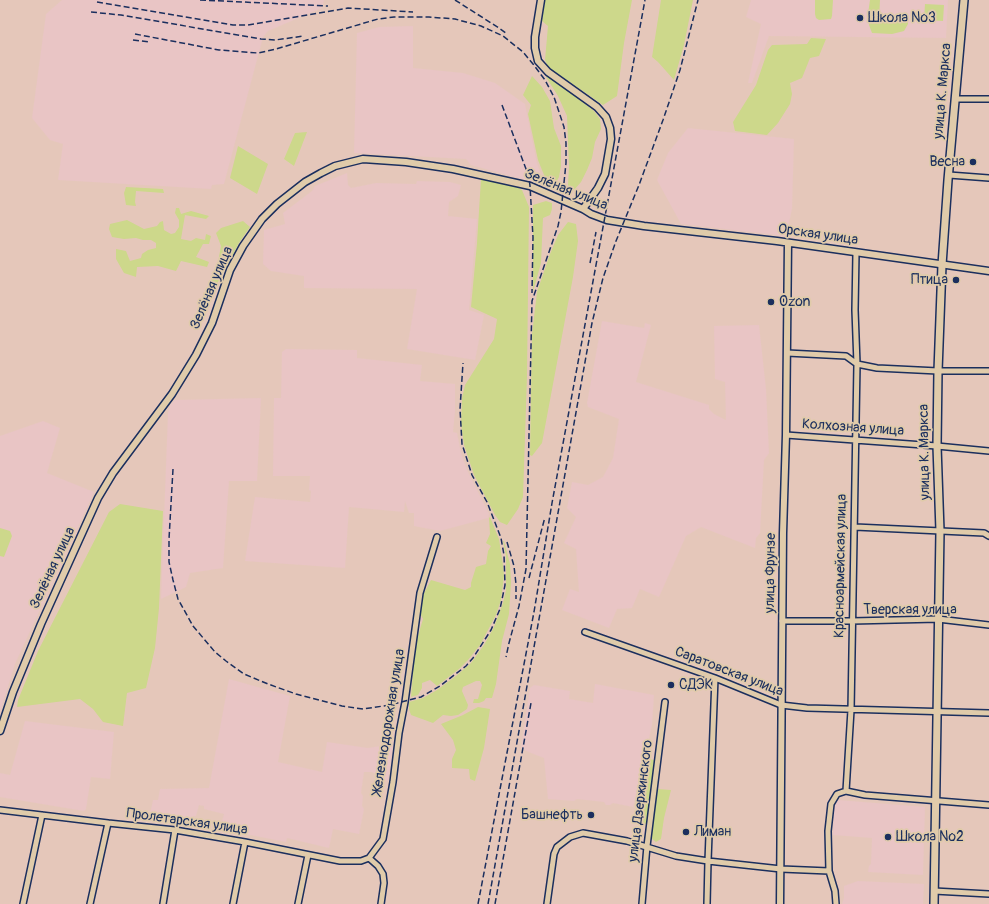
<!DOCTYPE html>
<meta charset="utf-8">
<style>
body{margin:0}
canvas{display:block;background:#e5c7ba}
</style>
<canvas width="989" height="904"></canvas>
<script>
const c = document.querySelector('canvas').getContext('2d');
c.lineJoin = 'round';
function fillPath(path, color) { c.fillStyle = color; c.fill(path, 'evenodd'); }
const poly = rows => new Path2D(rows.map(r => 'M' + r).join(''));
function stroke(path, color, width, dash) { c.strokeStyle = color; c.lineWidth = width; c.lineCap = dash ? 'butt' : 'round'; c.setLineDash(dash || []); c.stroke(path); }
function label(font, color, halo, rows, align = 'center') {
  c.font = font + ' Pangolin,sans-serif'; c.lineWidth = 3.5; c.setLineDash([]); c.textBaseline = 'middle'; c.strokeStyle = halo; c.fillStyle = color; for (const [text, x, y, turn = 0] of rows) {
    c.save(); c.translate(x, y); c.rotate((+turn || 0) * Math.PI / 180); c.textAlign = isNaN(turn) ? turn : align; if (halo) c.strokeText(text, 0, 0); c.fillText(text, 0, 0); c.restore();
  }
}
const built = poly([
 [62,0,324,0,322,8,268,31,263,37,224,184,212,185,211,189,58,180,63,144,50,140,32,118,46,14],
 [751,0,948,0,946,38,769,36,752,83,748,83,761,24,746,17],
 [413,26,413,68,463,73,495,83,525,104,537,163,544,184,540,184,471,165,466,159,354,153,357,33,379,27],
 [688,128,794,139,792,209,786,236,681,224,657,180,668,153],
 [347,173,348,185,351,188,376,183,416,184,417,181,450,182,461,185,458,196,449,202,448,216,477,219,469,310,484,315,475,360,407,349,417,289,304,288,304,276,271,271,263,264,264,230,285,224,283,213,312,191,315,186],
 [602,321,644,328,645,323,651,325,636,382,709,405,709,409,714,414,726,420,725,382,715,379,714,326,759,325,766,389,769,453,764,460,760,533,756,538,755,548,701,527,686,536,659,597,640,589,632,608,617,609,609,628,562,610,570,589,579,592,576,549,564,543,576,517,567,508,572,482,588,485,603,477,613,458,619,419,588,407,587,403],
 [286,349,357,350,357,358,422,365,420,381,455,384,455,411,453,432,457,433,461,453,467,470,489,514,488,518,440,531,414,526,414,513,409,513,405,501,404,512,349,507,345,568,245,561,255,497,310,502,311,491,309,490,310,476,273,476,274,398,281,398,282,352],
 [261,398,257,481,229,481,223,568,190,573,186,587,161,599,168,413,170,405,175,400],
 [43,421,60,428,47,473,94,492,15,664,0,712,0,436],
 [229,679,290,696,278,762,322,772,327,742,368,748,393,744,388,781,372,772,364,772,361,793,363,796,362,806,364,809,359,834,333,829,329,848,287,838,286,842,220,829,224,814,204,809,204,806,199,805,196,816,193,816,192,823,150,814,153,800,158,800,160,789,209,788],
 [595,684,654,695,652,725,633,807,613,803,610,805,606,805,604,802,577,799,574,801,548,799,544,758,531,753,521,748,530,688,534,685,570,691,569,699,593,703],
 [25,721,114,732,110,779,91,777,86,809,84,811,0,797,0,773,10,775],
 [838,800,925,807,923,875,868,872,869,866,871,864,872,838,833,835,834,805],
 [858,881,924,884,923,904,842,904,844,898,844,886]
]);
const green = poly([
 [545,0,632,0,624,43,617,96,603,105,548,67,545,60,548,26,542,21],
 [661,0,693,0,684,45,674,80,658,62,652,57],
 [815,0,833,0,832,16,831,19,819,20,816,18,815,14],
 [870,0,880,0,879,20,908,22,908,24,904,31,892,34,872,33,869,25,868,14],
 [925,4,944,5,943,21,924,20],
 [811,38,826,39,819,56,810,58,802,78,790,83,792,94,790,104,778,123,767,135,735,131,733,122,756,85,768,50,772,45,807,44],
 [548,75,557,84,572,94,594,111,600,119,601,129,595,142,592,158,587,170,581,182,575,189,570,192,568,185,569,166,567,116,558,96,546,77],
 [532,76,542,87,550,101,554,128,561,146,561,166,559,177,552,190,546,180,538,160,528,114,531,105,523,95],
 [307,132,294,166,284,159,295,133],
 [238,146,268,164,257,194,230,178],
 [481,179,514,185,522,190,529,207,527,376,523,497,518,509,507,525,500,522,495,515,474,475,464,445,461,424,462,398,465,385,494,339,497,319,471,307,477,243],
 [126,187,163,189,164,193,136,191,135,202,136,206,126,205,124,193],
 [546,201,552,203,552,209,550,215,543,218,541,263,533,292,533,205],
 [176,208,179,208,181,214,191,211,209,216,206,219,185,215,181,239,191,241,196,238,205,240,206,234,211,236,209,244,203,244,196,257,209,262,207,267,181,261,176,271,158,266,137,267,136,277,124,273,116,259,116,249,126,251,130,261,141,258,142,254,148,250,156,248,156,243,151,240,143,240,136,238,124,239,112,237,109,229,110,224,127,220,144,229,157,226,160,222,163,221,164,230,171,234,175,233,179,227,179,220,175,213],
 [243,221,250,227,239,243,216,286,210,286,213,273,218,262,221,246,216,233,221,228],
 [568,222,576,224,578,241,573,277,542,443,532,456,530,455,532,334,537,292,550,254,558,235],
 [120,504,163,511,159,608,155,648,146,688,127,693,123,726,103,722,93,709,80,699,17,707,18,700,38,651,109,512],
 [490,517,499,539,503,565,504,576,501,600,496,615,480,645,468,660,459,669,437,686,430,680,422,683,422,688,418,695,411,697,415,646,423,619,420,613,423,595,431,580,465,590,471,587,471,583,476,567,486,564,488,551,491,546,486,543,490,534,489,518],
 [0,528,10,531,12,536,4,557,0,556],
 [503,541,504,541,510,564,511,582,509,614,502,641,496,684,492,698,486,698,484,701,479,703,473,703,474,699,478,699,482,685,480,681,476,681,463,687,462,691,468,705,467,709,458,715,451,716,443,715,433,723,411,715,409,709,409,702,423,698,437,690,456,676,471,663,484,645,494,627,503,603,506,590,506,556],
 [478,707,490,709,484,748,475,781,470,779,469,769,452,768,452,759,456,750,453,740,441,724,463,715],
 [648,759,655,760,649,818,646,824,639,822,637,819,639,802],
 [658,789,671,790,664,818,661,839,656,842,651,838]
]);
const minor = poly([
 [956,99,989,99],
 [949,175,989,178],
 [787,353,846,356,857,364,877,368,938,371,989,371],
 [786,435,937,446,989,451],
 [855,527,984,533,989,536],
 [782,621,852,621,938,619,989,625],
 [585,632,715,678,781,705,807,708,989,713],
 [846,791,865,795,989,805],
 [0,810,108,823,175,830,245,842,340,861,361,861,369,858],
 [369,858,383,839,393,782,399,733,405,702,420,593,437,537],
 [369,858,378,866,383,874,384,883,381,904],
 [829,871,828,831,831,804,837,794,846,791,851,710,857,364,855,310,856,253],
 [934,891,989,894],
 [23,904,42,815],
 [90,904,108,823],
 [163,904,175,830],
 [233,904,245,842],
 [298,904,308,855],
 [547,904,554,854,557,847,570,837,583,833,627,841,676,856,708,861,781,869,829,871,835,891,836,904],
 [642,904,647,846,665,702],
 [707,904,708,861,715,678]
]);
const tertiary = poly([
 [541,0,535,37,535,48,538,61,548,72,597,107,606,117,610,128,611,139,605,174,598,188,583,209],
 [0,731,13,692,41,624,98,498,113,473,172,394,196,355,212,323,230,270,243,246,262,219,277,204,305,182,321,173,335,166,363,159,406,162,453,169,530,186,583,209,591,214,607,220,644,226,777,241,989,271],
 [780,904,783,533,786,435,788,243]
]);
const secondary = poly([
 [934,904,940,531,937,446,938,371,942,265,948,180,964,0]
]);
const rail = poly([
 [200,0,328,6],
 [455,0,499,28,507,34],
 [97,2,233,25,248,25,348,8,413,12],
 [91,12,121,15,261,39,275,40,304,36],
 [135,34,219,50,258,53,276,49,378,19,394,17,429,17,455,19,481,26,503,36,523,52,533,64,545,80,554,97,564,127,566,143,566,163,561,212,558,226,532,301,526,569,519,606,509,643,506,657],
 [133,40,149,42],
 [502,105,529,177,530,186,533,237,532,293],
 [590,263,596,232],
 [173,469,169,539,169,562,173,580,178,599,193,626,215,652,226,661,244,674,268,684,296,694,342,706,363,709,390,705,421,697,440,686,466,666,473,658,491,630,500,609,505,585,504,555,501,538,487,502,472,475,462,444,460,409,463,363],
 [507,542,514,566,516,584,516,599],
 [529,578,545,517],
 [478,904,534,612,552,503,645,0],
 [488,904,592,323,603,278,616,241,639,185,663,120,680,70,698,0],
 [495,904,531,703]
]);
const markers = [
 [860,18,4,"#1b2f5e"],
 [973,162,4,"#1b2f5e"],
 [956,280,4,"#1b2f5e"],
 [771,302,4,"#1b2f5e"],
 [671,685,4,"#1b2f5e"],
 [591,815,4,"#1b2f5e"],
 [686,832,4,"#1b2f5e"],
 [888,837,4,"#1b2f5e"]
];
const poiNames = [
 ["Школа №3",868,18],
 ["Весна",965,162,"right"],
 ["Птица",948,280,"right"],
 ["Ozon",779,302],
 ["СДЭК",679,685],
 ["Башнефть",583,815,"right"],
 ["Лиман",694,832],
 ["Школа №2",896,837]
];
const streetNames = [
 ["улица К. Маркса",943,91,-85],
 ["Зелёная улица",566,190,22],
 ["Орская улица",818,235,8],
 ["Зелёная улица",212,288,-67],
 ["Колхозная улица",853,428,4],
 ["улица К. Маркса",925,452,-91],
 ["Красноармейская улица",841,566,-89],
 ["Зелёная улица",53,568,-65],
 ["улица Фрунзе",771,573,-89],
 ["Тверская улица",910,610],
 ["Саратовская улица",729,672,21],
 ["Железнодорожная улица",389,722,-81],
 ["улица Дзержинского",641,801,-83],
 ["Пролетарская улица",187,822,8]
];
fillPath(built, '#e9c5c5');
fillPath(green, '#cdd88b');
stroke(minor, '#1b2f5e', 8);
stroke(tertiary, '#1b2f5e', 9);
stroke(secondary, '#1b2f5e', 10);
stroke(minor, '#e0cbaa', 5);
stroke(tertiary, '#e0cbaa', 6);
stroke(secondary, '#e0cbaa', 7);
stroke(rail, '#1b2f5e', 1.5, [6, 3]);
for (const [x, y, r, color] of markers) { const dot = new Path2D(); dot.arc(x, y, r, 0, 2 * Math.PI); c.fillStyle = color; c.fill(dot); stroke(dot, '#e0cbaa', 1.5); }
label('14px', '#1b2f5e', '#e0cbaa', poiNames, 'left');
label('14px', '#1b2f5e', '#e0cbaa', streetNames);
</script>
